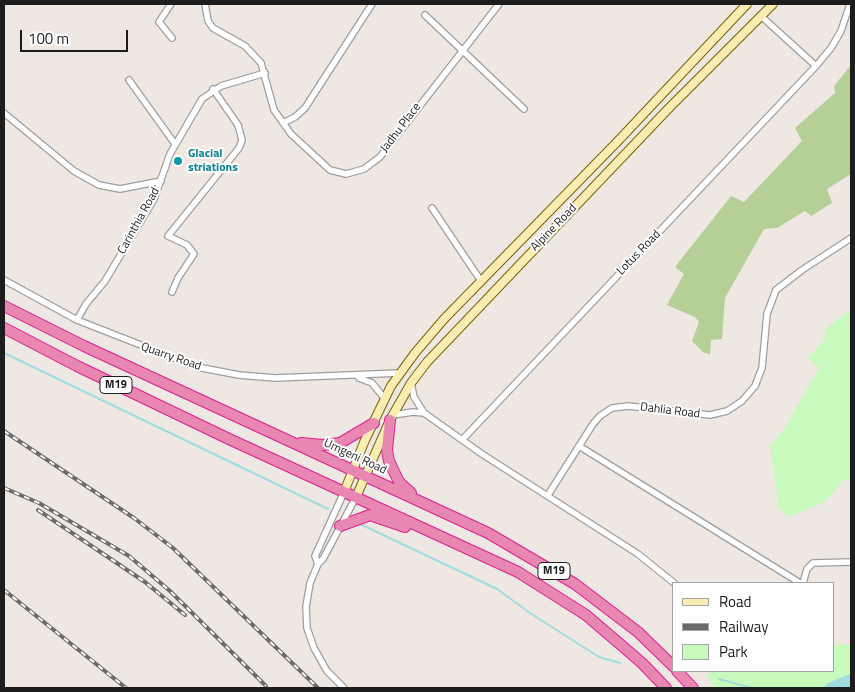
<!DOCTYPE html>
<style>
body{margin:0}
#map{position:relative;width:855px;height:692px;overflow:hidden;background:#eee7e2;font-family:"Titillium Web",sans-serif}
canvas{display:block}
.frame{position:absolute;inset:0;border:5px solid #1d1d1d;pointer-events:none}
.legend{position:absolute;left:672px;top:582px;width:162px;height:90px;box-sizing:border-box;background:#fff;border:1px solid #a5a5a5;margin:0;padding:6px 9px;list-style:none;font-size:15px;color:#1d1d1d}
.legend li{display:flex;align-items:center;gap:10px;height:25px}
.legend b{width:25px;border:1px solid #a5a5a5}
.scale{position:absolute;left:20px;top:30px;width:108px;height:22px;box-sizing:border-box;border:2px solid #1d1d1d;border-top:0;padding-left:6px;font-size:15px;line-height:18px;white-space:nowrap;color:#1d1d1d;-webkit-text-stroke:4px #fff;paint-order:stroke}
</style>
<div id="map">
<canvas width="855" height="692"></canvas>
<div class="frame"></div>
<ul class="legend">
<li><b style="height:6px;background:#fbecb4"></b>Road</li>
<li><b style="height:6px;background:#6b6b6b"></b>Railway</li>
<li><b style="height:14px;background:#c8fabd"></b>Park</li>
</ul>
<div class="scale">100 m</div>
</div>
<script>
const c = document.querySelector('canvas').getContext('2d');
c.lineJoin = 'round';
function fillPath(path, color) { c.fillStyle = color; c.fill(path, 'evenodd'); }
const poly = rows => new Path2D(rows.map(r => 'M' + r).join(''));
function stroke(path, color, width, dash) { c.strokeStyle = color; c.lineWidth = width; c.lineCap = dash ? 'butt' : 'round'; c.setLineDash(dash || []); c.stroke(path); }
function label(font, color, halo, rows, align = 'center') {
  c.font = font + ' "Titillium Web",sans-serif'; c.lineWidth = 4; c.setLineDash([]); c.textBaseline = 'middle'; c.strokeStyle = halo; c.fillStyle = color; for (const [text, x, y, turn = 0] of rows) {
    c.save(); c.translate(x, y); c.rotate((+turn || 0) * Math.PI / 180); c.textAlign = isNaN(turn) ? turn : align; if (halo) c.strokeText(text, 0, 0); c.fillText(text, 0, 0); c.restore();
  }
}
const forest = poly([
 [851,65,851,174,827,189,832,203,811,216,805,211,777,228,764,229,725,298,722,339,711,340,710,354,704,353,692,341,699,322,695,317,667,305,684,274,675,267,731,196,744,202,802,141,795,128,835,93,834,86]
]);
const park = poly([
 [851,309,851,482,844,479,825,502,788,517,779,508,770,445,783,431,819,368,808,358,823,341,826,329],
 [851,644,851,688,716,688,706,675,713,671,834,671,834,645]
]);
const stream = poly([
 [4,353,328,509],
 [360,524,497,589,530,613,599,657,620,663],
 [719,679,752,688]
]);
const river = poly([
 [831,688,851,680]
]);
const street = poly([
 [171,4,159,22,172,38],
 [205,4,208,21,213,28,245,46,261,63,274,110,291,134,330,170,346,174,364,169,380,157,499,4],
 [425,15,524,109],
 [761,16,816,66],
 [129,80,175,144],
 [4,113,74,171,99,185,120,189,161,181],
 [283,123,295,117,305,108,372,4],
 [432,208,481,281],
 [4,280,77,320,197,367,239,375,275,378,400,373],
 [172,292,178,278,194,254,187,245,168,236,239,148,242,140,238,125,213,89],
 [77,320,86,304,105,281,154,199,170,154,202,99,221,86,265,73],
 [359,378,372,383,385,399],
 [411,383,414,397,424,413,482,454,638,554,674,583],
 [393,415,413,412,424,413],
 [462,440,816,66,831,48,841,31,850,4],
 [579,446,800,583],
 [548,495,593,424,600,416,612,408,628,406,710,415,727,411,742,401,755,386,762,368,767,314,776,290,802,270,851,238],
 [318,564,315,556,344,492],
 [803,583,807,569,813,563,851,562],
 [344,688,327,671,314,648,307,628,306,607,310,583,318,564,323,559,356,497]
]);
const secondary = poly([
 [344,492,365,440,391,386,415,353,444,319,618,141,747,4],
 [356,497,390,420,411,383,427,362,670,107,773,4]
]);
const highway = poly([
 [4,306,84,346,488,533,575,584,638,632,674,667],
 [4,328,77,366,229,439,518,572,586,615,642,663,666,688],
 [390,420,387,450,389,461,399,482,411,493],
 [301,443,323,445,340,443,374,423],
 [340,526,370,515,405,527],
 [677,671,693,688]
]);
const rail = poly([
 [4,431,134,518,173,548,318,688],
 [4,488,39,503,129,556,170,591,266,686],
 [38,510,145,582,185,615],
 [4,590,126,688]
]);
const markers = [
 [178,161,5,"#0f9aa8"]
];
const shields = [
 [116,385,32],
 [554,571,32]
];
const shieldNames = [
 ["M19",116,385],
 ["M19",554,571]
];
const streetNames = [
 ["Jadhu Place",401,128,-53],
 ["Carinthia Road",139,221,-61],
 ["Alpine Road",554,228,-46],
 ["Lotus Road",639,253,-46],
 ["Quarry Road",171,357,19],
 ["Dahlia Road",670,411,7],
 ["Umgeni Road",355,457,25]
];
const cultureNames = [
 ["Glacial",188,154],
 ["striations",188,168]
];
fillPath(forest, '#b5cf96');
fillPath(park, '#c8fabd');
stroke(stream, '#a1dddc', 2);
stroke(river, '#a1dddc', 12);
stroke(street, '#9e9e9e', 8);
stroke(secondary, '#756502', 10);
stroke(highway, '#dc1f90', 12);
stroke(street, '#fff', 5.5);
stroke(secondary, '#fbecb4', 8);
stroke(highway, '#e887b2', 10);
stroke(rail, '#6b6b6b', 4);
stroke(rail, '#fff', 2, [5.5]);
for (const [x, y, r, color] of markers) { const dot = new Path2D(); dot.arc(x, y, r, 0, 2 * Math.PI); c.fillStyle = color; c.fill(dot); stroke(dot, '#fff', 2); }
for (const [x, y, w] of shields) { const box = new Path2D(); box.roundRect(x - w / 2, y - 8.5, w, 17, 4); c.fillStyle = '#fff'; c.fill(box); stroke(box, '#1d1d1d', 1); }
label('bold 11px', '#1d1d1d', null, shieldNames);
label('12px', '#1d1d1d', '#fff', streetNames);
label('bold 12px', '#0d838f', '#fff', cultureNames, 'left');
</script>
